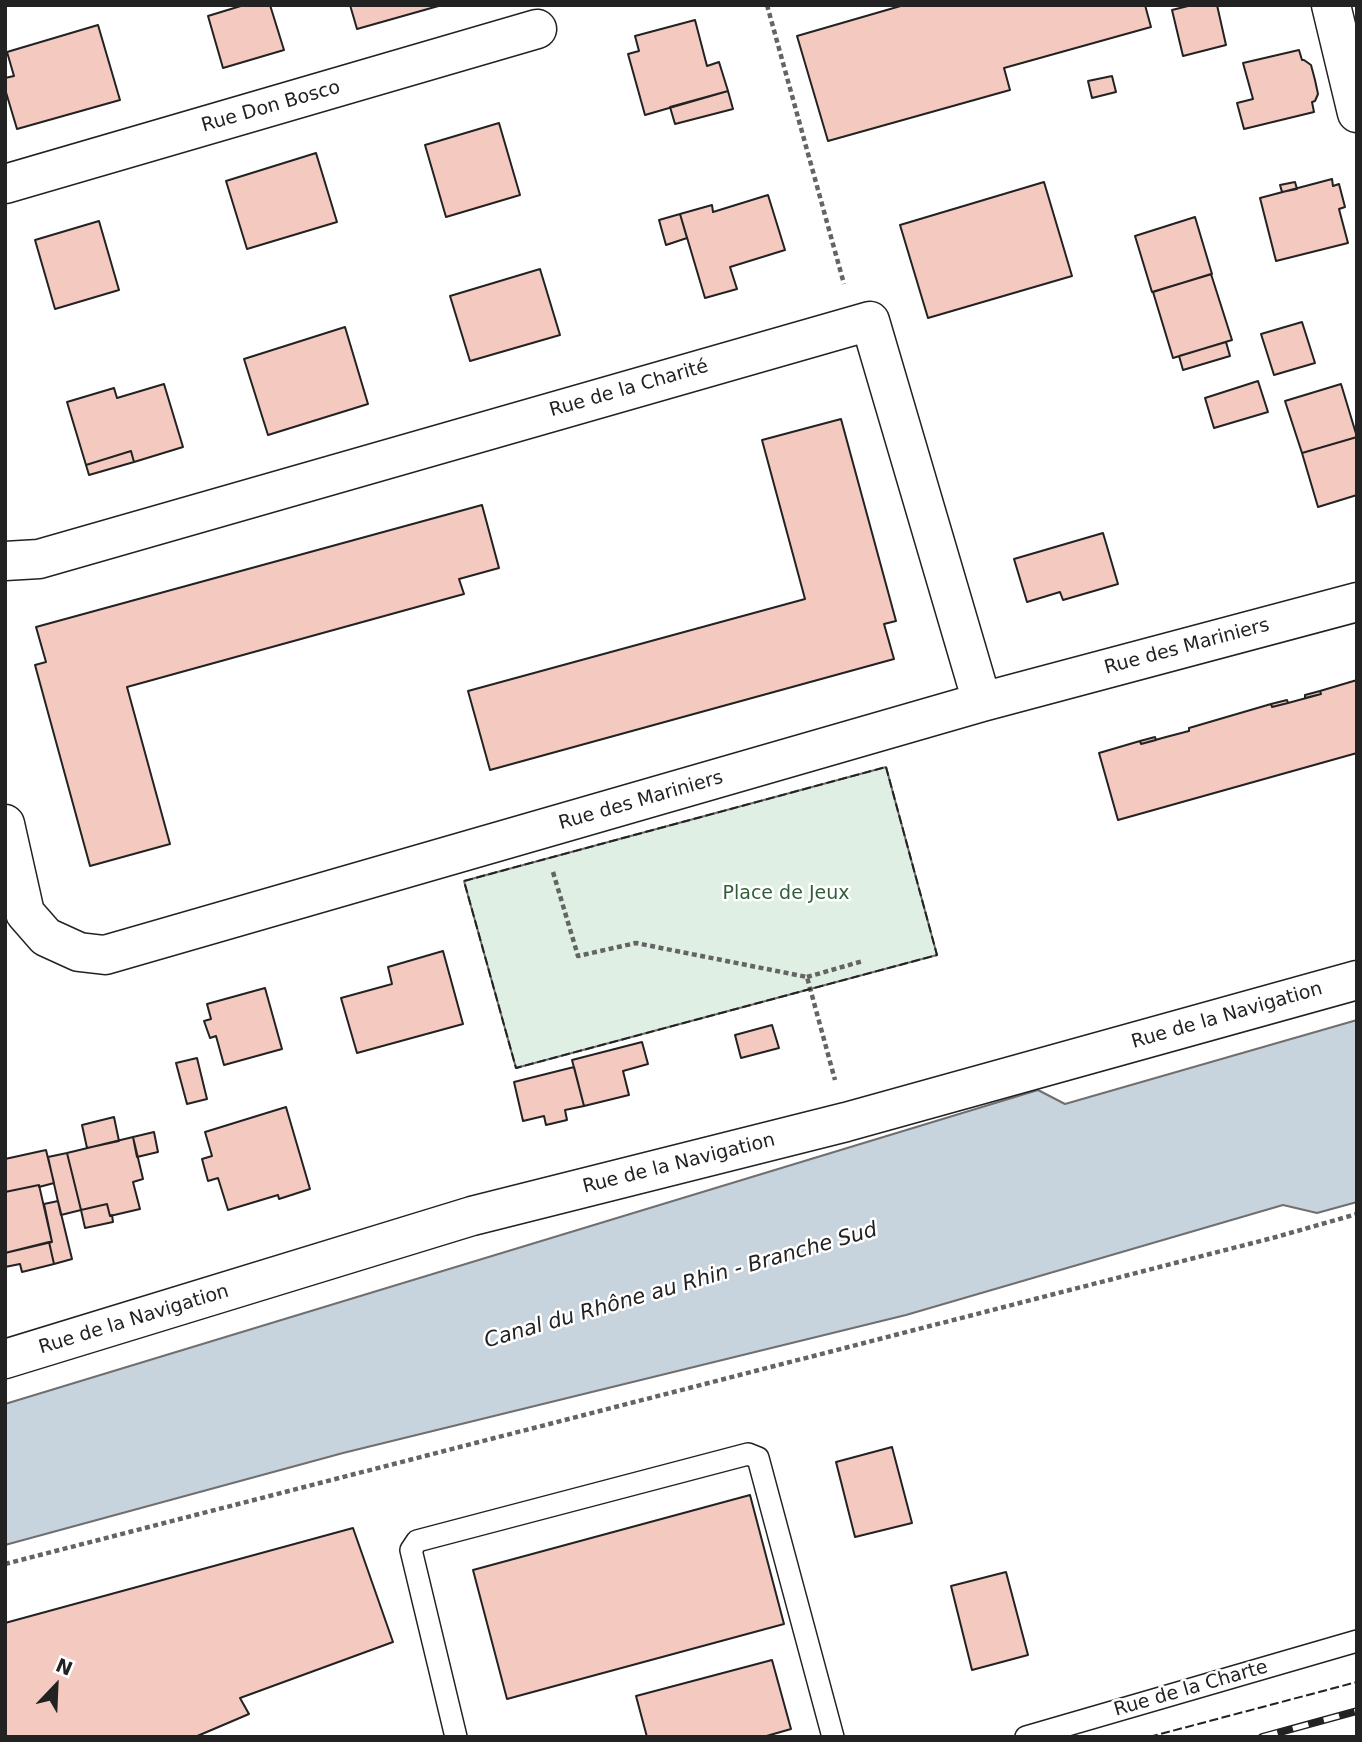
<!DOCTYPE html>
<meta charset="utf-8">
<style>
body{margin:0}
#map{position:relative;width:1362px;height:1742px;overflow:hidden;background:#fff;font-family:"DejaVu Sans",sans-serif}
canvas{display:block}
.frame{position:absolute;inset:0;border:7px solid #222;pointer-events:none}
.north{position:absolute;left:21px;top:1651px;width:70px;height:70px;-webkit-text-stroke:5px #fff;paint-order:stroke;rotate:23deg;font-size:19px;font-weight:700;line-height:28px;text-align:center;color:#222}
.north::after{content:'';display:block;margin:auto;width:24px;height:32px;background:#222;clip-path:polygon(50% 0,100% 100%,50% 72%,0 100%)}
</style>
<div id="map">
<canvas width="1362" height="1742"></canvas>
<div class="frame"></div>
<div class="north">N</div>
</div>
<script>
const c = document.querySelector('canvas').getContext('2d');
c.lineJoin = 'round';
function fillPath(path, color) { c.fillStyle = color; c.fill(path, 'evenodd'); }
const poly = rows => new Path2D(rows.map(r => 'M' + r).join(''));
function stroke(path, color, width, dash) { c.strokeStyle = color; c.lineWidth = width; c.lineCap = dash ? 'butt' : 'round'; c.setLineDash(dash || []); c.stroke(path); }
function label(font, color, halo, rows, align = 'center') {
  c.font = font + ' "DejaVu Sans",sans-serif'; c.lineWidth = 5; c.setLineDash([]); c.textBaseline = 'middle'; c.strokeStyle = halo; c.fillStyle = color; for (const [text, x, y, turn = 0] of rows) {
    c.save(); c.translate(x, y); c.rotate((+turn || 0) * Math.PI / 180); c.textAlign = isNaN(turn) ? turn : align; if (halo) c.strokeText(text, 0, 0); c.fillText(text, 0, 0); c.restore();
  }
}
const green = poly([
 [886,767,937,955,516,1068,464,881,886,767]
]);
const water = poly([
 [1357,1020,1357,1202,1317,1213,1283,1205,906,1315,343,1453,5,1545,5,1404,1038,1090,1065,1104,1357,1020]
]);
const building = poly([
 [244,5,270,5,284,50,223,68,208,16,244,5],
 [350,5,442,5,357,29,350,5],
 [904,5,1145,5,1151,27,1004,68,1010,90,828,141,797,36,904,5],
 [1192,5,1217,5,1226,45,1183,56,1172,10,1192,5],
 [695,20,707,66,719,62,728,91,645,115,628,54,639,51,635,36,695,20],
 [98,25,120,100,17,129,5,89,5,78,14,76,7,52,98,25],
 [1299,50,1302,60,1304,60,1311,65,1315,80,1318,94,1315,101,1312,102,1314,112,1244,129,1237,103,1253,99,1243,63,1299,50],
 [1112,76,1116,92,1092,98,1088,81,1112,76],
 [728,91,733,109,675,124,670,107,728,91],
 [499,123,520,195,446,217,425,145,499,123],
 [316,153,337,222,247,249,226,181,316,153],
 [1332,179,1333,186,1339,184,1345,207,1339,209,1348,243,1276,261,1260,198,1332,179],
 [1044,182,1072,276,928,318,900,225,1044,182],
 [1295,182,1297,189,1282,192,1280,185,1295,182],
 [768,195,785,250,730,267,737,289,705,298,680,214,712,205,713,212,768,195],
 [680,214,687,238,666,245,659,220,680,214],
 [1195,217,1212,274,1152,292,1135,236,1195,217],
 [99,221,119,290,55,309,35,240,99,221],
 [540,269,560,335,470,361,450,296,540,269],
 [1211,274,1232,340,1173,358,1153,292,1211,274],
 [1302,322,1315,363,1274,375,1261,334,1302,322],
 [345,327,368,404,268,435,244,359,345,327],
 [1226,342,1230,356,1183,370,1179,356,1226,342],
 [1258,381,1268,412,1214,428,1205,398,1258,381],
 [164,384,183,447,134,462,131,451,86,465,67,402,114,388,117,398,164,384],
 [1341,384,1357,437,1302,453,1285,401,1341,384],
 [841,419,896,621,884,624,894,659,490,770,468,691,805,599,762,440,841,419],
 [1357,437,1357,495,1318,507,1302,453,1357,437],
 [131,451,134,462,89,475,86,465,131,451],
 [482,505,499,568,459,579,464,594,127,687,170,844,90,866,35,665,46,662,36,627,482,505],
 [1103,533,1118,584,1063,600,1060,592,1027,602,1014,559,1103,533],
 [1357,680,1357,753,1118,820,1099,753,1140,741,1141,744,1166,737,1189,731,1189,728,1271,704,1272,707,1288,703,1321,694,1320,691,1357,680],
 [1320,691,1321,694,1305,698,1305,695,1320,691],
 [1287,700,1288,703,1272,707,1271,704,1287,700],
 [1155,737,1156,740,1141,744,1140,741,1155,737],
 [443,951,463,1024,357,1053,341,998,392,984,388,967,443,951],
 [265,988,282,1049,224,1065,216,1036,210,1038,204,1021,211,1019,207,1004,265,988],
 [772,1025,779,1048,741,1058,735,1035,772,1025],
 [642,1042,648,1064,623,1071,629,1095,584,1106,572,1060,642,1042],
 [197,1058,207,1099,187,1104,176,1063,197,1058],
 [574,1067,584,1106,565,1110,567,1120,546,1125,544,1116,523,1121,514,1082,574,1067],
 [286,1107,310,1189,279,1199,278,1195,228,1210,218,1178,208,1181,202,1159,212,1156,205,1132,286,1107],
 [114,1117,119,1141,87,1148,82,1125,114,1117],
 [154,1132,158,1152,137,1157,133,1137,154,1132],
 [133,1137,143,1179,133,1182,140,1209,110,1216,107,1204,81,1210,67,1153,133,1137],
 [46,1150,54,1183,39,1187,39,1185,5,1192,5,1159,46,1150],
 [67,1153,81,1210,61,1215,48,1157,67,1153],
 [39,1185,52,1242,5,1253,5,1192,39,1185],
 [58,1201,72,1259,54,1264,49,1242,52,1242,44,1204,58,1201],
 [107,1204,110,1216,112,1215,113,1222,85,1228,81,1210,107,1204],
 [49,1242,54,1264,22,1272,20,1264,5,1267,5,1253,49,1242],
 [892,1447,912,1523,855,1537,836,1462,892,1447],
 [750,1495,784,1624,507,1699,473,1570,750,1495],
 [353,1528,393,1642,240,1698,249,1714,195,1737,5,1737,5,1623,353,1528],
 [1006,1572,1028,1655,972,1670,951,1586,1006,1572],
 [772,1660,791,1729,763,1737,647,1737,636,1696,772,1660]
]);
const path = poly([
 [767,5,844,284],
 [553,872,578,956,636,943,807,977,835,1080],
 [807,977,863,961],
 [5,1564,1276,1237,1357,1214]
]);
const service = poly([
 [456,1737,411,1550,417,1541,748,1454,758,1458,833,1737],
 [1026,1737,1357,1641]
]);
const minor = poly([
 [1331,5,1357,113],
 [5,184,537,29],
 [5,561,39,559,870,321,982,702],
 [5,824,25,913,46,937,79,952,105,955,982,702,1357,602],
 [5,1359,472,1216,846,1122,1357,980]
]);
const rail = poly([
 [1262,1737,1357,1711]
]);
const fence = poly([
 [886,767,937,955,516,1068,464,881,886,767],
 [1149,1737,1357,1682]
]);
const streetNames = [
 ["Rue Don Bosco",271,107,-16],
 ["Rue de la Charité",629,389,-16],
 ["Rue des Mariniers",1187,647,-15],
 ["Rue des Mariniers",641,801,-16],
 ["Rue de la Navigation",1227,1016,-16],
 ["Rue de la Navigation",679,1164,-14],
 ["Rue de la Navigation",134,1320,-17],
 ["Rue de la Charte",1191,1689,-16]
];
const parkNames = [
 ["Place de Jeux",786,894]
];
const waterNames = [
 ["Canal du Rhône au Rhin - Branche Sud",681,1286,-16]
];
fillPath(green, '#e0efe3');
stroke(green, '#6f6f6f', 2);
fillPath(water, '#c7d3dd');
stroke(water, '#6f6f6f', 2);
fillPath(building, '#f3c9c0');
stroke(building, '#222', 2);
stroke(service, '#222', 24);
stroke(minor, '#222', 41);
stroke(path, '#646464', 4.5, [5, 3.5]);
stroke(service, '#fff', 21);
stroke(minor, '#fff', 38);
stroke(rail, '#222', 8);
stroke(rail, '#fff', 5, [16]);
stroke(fence, '#222', 2, [9, 3.5]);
label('19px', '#222', '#fff', streetNames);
label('19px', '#2f5e38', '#fff', parkNames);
label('italic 21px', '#222', '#fff', waterNames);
</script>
